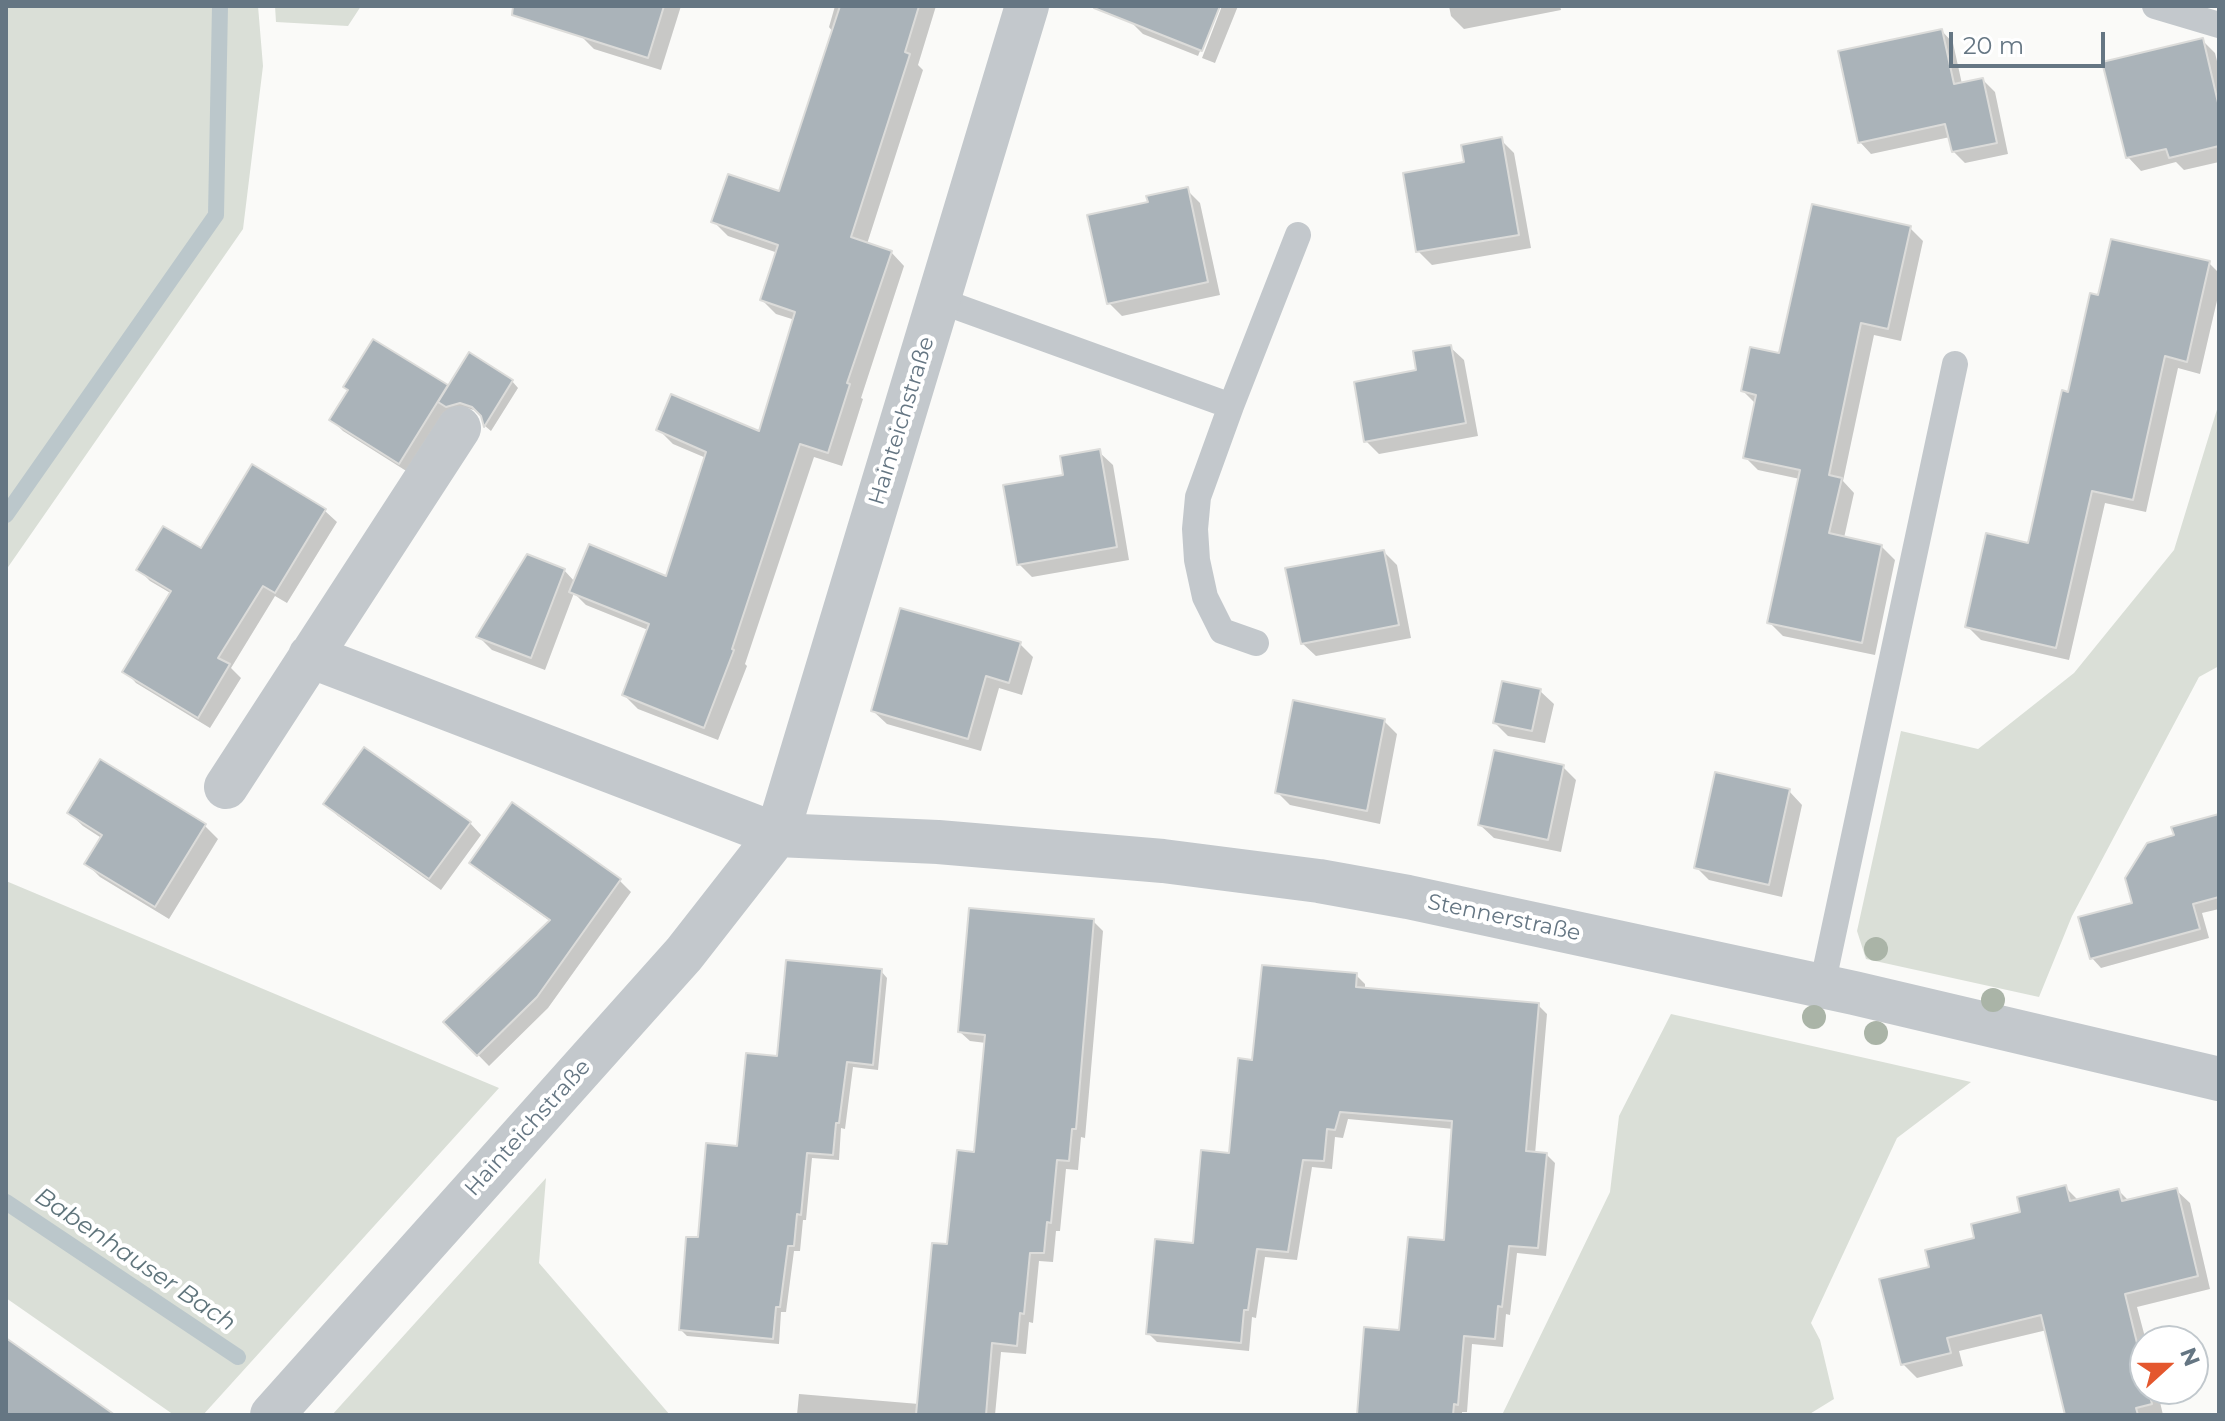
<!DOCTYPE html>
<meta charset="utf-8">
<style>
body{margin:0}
#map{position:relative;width:2225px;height:1421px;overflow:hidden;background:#fafaf8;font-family:Montserrat,sans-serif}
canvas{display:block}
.frame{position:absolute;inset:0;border:8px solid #657683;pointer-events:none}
.north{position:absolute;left:2129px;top:1325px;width:80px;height:80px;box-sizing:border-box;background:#fff;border:2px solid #c1c8cd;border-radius:50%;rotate:69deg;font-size:22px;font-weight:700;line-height:32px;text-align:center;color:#657683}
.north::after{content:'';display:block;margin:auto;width:28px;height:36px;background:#e4572e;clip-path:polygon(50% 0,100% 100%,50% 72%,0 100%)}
.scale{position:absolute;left:1949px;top:32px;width:156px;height:36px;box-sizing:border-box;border:4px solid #657683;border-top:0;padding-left:10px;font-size:24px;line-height:28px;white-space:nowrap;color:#657683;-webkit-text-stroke:6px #fff;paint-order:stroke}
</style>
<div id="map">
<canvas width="2225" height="1421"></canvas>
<div class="frame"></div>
<div class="north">N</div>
<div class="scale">20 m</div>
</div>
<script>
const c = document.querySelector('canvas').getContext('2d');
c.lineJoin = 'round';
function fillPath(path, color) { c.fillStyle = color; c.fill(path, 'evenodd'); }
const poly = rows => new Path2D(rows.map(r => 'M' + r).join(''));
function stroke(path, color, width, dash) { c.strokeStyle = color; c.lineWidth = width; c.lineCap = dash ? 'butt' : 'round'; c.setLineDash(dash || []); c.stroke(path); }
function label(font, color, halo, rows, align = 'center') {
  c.font = font + ' Montserrat,sans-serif'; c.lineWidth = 8; c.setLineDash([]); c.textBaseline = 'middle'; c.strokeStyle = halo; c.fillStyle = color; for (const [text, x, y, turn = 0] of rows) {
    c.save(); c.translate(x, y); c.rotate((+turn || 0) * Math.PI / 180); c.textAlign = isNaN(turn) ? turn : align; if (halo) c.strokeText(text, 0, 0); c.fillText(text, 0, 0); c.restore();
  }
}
const green = poly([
 [6,6,258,6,263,66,243,229,6,570],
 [275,6,361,6,348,26,276,22],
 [2219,403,2219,666,2199,677,2072,916,2039,997,1866,959,1857,931,1901,731,1978,749,2074,673,2174,550],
 [6,881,499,1088,203,1415,174,1415,6,1298],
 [1671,1014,1971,1082,1897,1138,1811,1323,1820,1340,1834,1399,1808,1415,1502,1415,1610,1192,1619,1116],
 [546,1178,539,1263,670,1415,332,1415]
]);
const shadow = poly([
 [590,6,681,6,661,70,594,49,581,36],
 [835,6,936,6,918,65,923,70,867,244,891,252,904,266,861,398,863,399,842,466,814,457,745,664,747,666,718,740,638,709,624,695,648,630,586,605,574,593,545,670,492,650,479,637,564,570,575,582,667,578,706,458,673,444,659,430,760,434,795,320,776,314,762,300,778,253,728,236,714,222,780,194,833,32,829,27],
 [1136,6,1218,6,1198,56,1143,34,1130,21],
 [1222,6,1238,6,1215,63,1202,58],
 [1449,6,1560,6,1561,10,1464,29,1451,16],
 [1942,31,1953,43,1962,84,1983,80,1995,92,2008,154,1965,163,1953,151,1950,137,1871,154,1860,142],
 [2202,40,2215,53,2219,69,2219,162,2184,170,2176,162,2141,171,2128,157],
 [1501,140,1514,153,1531,248,1432,265,1418,251,1466,164],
 [1187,190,1200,203,1220,295,1122,316,1109,303,1150,204],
 [1910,228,1923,241,1901,341,1874,335,1843,481,1854,493,1844,538,1881,546,1895,560,1875,655,1783,636,1770,623,1800,479,1758,470,1745,457,1756,404,1743,391],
 [2209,263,2219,273,2219,292,2200,374,2178,368,2146,512,2105,503,2069,660,1981,640,1968,627,2030,545,2069,394,2099,298],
 [1450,347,1464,360,1478,436,1379,454,1366,441,1418,372],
 [512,381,518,388,491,431,485,426,480,412,467,408,411,474,343,431,332,420,447,387,449,389],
 [1099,452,1113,465,1129,560,1032,577,1019,564,1066,477],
 [253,467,325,511,337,522,287,603,275,596,231,668,241,678,210,728,136,683,125,671,172,594,150,581,139,570,201,551],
 [1384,552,1397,565,1411,638,1316,656,1302,643],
 [1020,644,1033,657,1022,695,999,688,981,751,887,724,873,711],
 [1540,691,1554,704,1545,743,1508,736,1495,723],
 [1384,721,1397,734,1380,824,1290,805,1277,792],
 [1563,767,1576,780,1561,852,1494,838,1480,825],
 [1789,791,1802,805,1782,897,1709,880,1696,867],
 [326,804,470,823,481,835,441,890,338,816],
 [69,813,205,826,218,839,169,919,100,877,87,864,103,839,83,826],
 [2219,816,2219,909,2202,913,2209,938,2101,968,2092,958,2134,904,2176,836],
 [472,863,620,881,631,892,548,1008,489,1066,446,1022,550,921,483,874],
 [1093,921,1103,931,1085,1138,1081,1137,1078,1170,1066,1169,1060,1231,1056,1231,1053,1262,1039,1261,1033,1323,1029,1322,1026,1354,1001,1352,995,1415,797,1415,799,1394,919,1404,949,1247,975,1154,986,1043,970,1041,960,1032],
 [881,971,887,978,878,1070,853,1067,845,1129,841,1128,839,1160,812,1158,806,1220,803,1220,800,1251,794,1251,786,1312,781,1312,779,1344,687,1336,681,1330,700,1240,779,1058],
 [1356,975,1365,984,1365,990,1538,1005,1547,1014,1535,1154,1546,1154,1555,1163,1546,1256,1517,1253,1510,1315,1506,1314,1503,1347,1472,1344,1467,1412,1462,1412,1462,1415,1359,1415,1445,1242,1454,1129,1348,1119,1343,1138,1335,1137,1332,1169,1312,1167,1297,1260,1265,1257,1256,1318,1252,1317,1249,1351,1157,1342,1148,1333,1195,1245,1231,1155,1254,1062],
 [2065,1187,2079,1201,2119,1191,2130,1202,2176,1190,2190,1203,2210,1289,2137,1307,2146,1341,2145,1389,2157,1389,2163,1415,2067,1415,2047,1330,1959,1351,1963,1366,1917,1378,1903,1364,1931,1268]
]);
const stream = poly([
 [6,515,216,215,220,6],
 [6,1202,238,1357]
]);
const building = poly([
 [513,6,664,6,648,58,512,15,513,6],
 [840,6,919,6,905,52,910,54,851,237,892,251,847,383,850,384,828,453,800,444,732,649,734,650,704,728,622,695,649,624,569,592,589,544,666,576,706,452,656,430,671,394,759,431,795,312,760,300,778,245,711,222,728,174,779,191,840,6],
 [1095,6,1220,6,1202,51,1094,8,1095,6],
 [1942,29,1954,84,1983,78,1997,143,1952,152,1945,124,1858,143,1838,51,1942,29],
 [2203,38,2219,107,2219,146,2169,158,2166,149,2126,158,2102,62,2203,38],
 [1502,137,1519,235,1416,252,1403,173,1464,162,1461,145,1502,137],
 [1188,187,1208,282,1107,304,1087,215,1148,202,1146,196,1188,187],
 [1812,204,1911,226,1888,329,1861,323,1829,475,1842,478,1829,533,1882,545,1862,643,1767,623,1800,470,1743,458,1756,395,1741,391,1750,347,1779,353,1812,204],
 [2111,239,2210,261,2187,362,2165,356,2133,500,2092,491,2056,648,1965,627,1986,533,2028,543,2062,390,2068,392,2090,293,2098,295,2111,239],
 [373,339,448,385,399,464,329,420,348,390,343,387,373,339],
 [1451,345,1466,423,1364,442,1354,382,1416,370,1413,351,1451,345],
 [469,352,513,380,484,427,481,416,472,407,460,403,446,407,438,402,469,352],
 [1100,449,1117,547,1017,565,1003,485,1063,475,1060,456,1100,449],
 [252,464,326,509,275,593,263,586,218,658,230,664,198,718,122,672,171,591,136,570,163,526,201,548,252,464],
 [1384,550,1399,625,1301,644,1285,568,1384,550],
 [527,554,565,569,531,658,476,637,527,554],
 [900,608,1021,642,1009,683,986,676,968,739,871,711,900,608],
 [1502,681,1541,689,1532,731,1493,723,1502,681],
 [1293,700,1385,719,1367,811,1275,793,1293,700],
 [364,747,471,822,429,879,323,804,364,747],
 [1494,750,1564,765,1548,840,1478,825,1494,750],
 [100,759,206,824,155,907,84,864,102,835,67,813,100,759],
 [1715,772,1790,789,1769,885,1694,868,1715,772],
 [512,802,621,879,537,997,477,1056,443,1022,550,920,469,863,512,802],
 [2219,814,2219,897,2193,904,2200,929,2090,959,2078,917,2132,903,2125,878,2147,843,2174,835,2171,827,2219,814],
 [969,908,1094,919,1076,1129,1072,1129,1069,1161,1057,1160,1051,1223,1047,1222,1044,1253,1030,1253,1024,1314,1020,1313,1017,1346,992,1343,986,1415,916,1415,932,1243,947,1244,957,1150,974,1152,985,1035,958,1032,969,908],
 [786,960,882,969,873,1065,847,1062,839,1123,836,1123,833,1155,807,1153,801,1215,797,1214,794,1246,788,1246,780,1307,776,1307,773,1339,679,1330,686,1237,698,1237,706,1143,737,1146,746,1053,777,1056,786,960],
 [1262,965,1357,973,1356,987,1539,1003,1526,1151,1547,1153,1538,1248,1509,1246,1502,1307,1498,1306,1495,1339,1464,1336,1458,1405,1454,1404,1453,1415,1357,1415,1364,1327,1399,1330,1408,1237,1444,1240,1452,1121,1340,1112,1335,1130,1327,1129,1324,1161,1303,1160,1288,1252,1257,1249,1248,1310,1244,1310,1241,1343,1146,1334,1155,1239,1193,1243,1201,1150,1229,1153,1238,1058,1252,1060,1262,965],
 [2066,1185,2070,1201,2119,1189,2122,1201,2177,1188,2198,1276,2125,1294,2145,1376,2145,1389,2148,1389,2152,1404,2136,1408,2138,1415,2065,1415,2041,1315,1947,1338,1951,1353,1901,1365,1879,1279,1929,1267,1925,1250,1974,1238,1971,1224,2020,1212,2017,1197,2066,1185],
 [6,1338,115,1415,6,1415,6,1338]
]);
const lane = poly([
 [2155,6,2219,25],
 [938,300,1231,406,1298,235],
 [1231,406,1198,497,1195,529,1197,560,1205,597,1222,631,1256,643],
 [1822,986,1955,364]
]);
const street = poly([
 [310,656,777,835,938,842,1163,861,1319,881,1408,897,1854,993,2219,1079],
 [226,787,459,428],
 [272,1415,684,954,777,835,1027,6]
]);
const trees = [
 [1876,949],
 [1993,1000],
 [1814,1017],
 [1876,1033]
];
const streetNames = [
 ["Hainteichstraße",902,421,-73],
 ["Stennerstraße",1504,918,12],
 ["Hainteichstraße",528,1128,-48]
];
const waterNames = [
 ["Babenhauser Bach",135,1260,34]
];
fillPath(green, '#dadfd7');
fillPath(shadow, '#0003');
stroke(stream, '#bbc7cb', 16);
fillPath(building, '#aab3b9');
stroke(building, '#dcdcda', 2);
stroke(lane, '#c3c8cc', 26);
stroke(street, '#c3c8cc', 44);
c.fillStyle = '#aab4a7';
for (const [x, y] of trees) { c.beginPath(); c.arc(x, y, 12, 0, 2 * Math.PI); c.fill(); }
label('22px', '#657683', '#fff', streetNames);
label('italic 24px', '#60757c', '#fff', waterNames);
</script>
